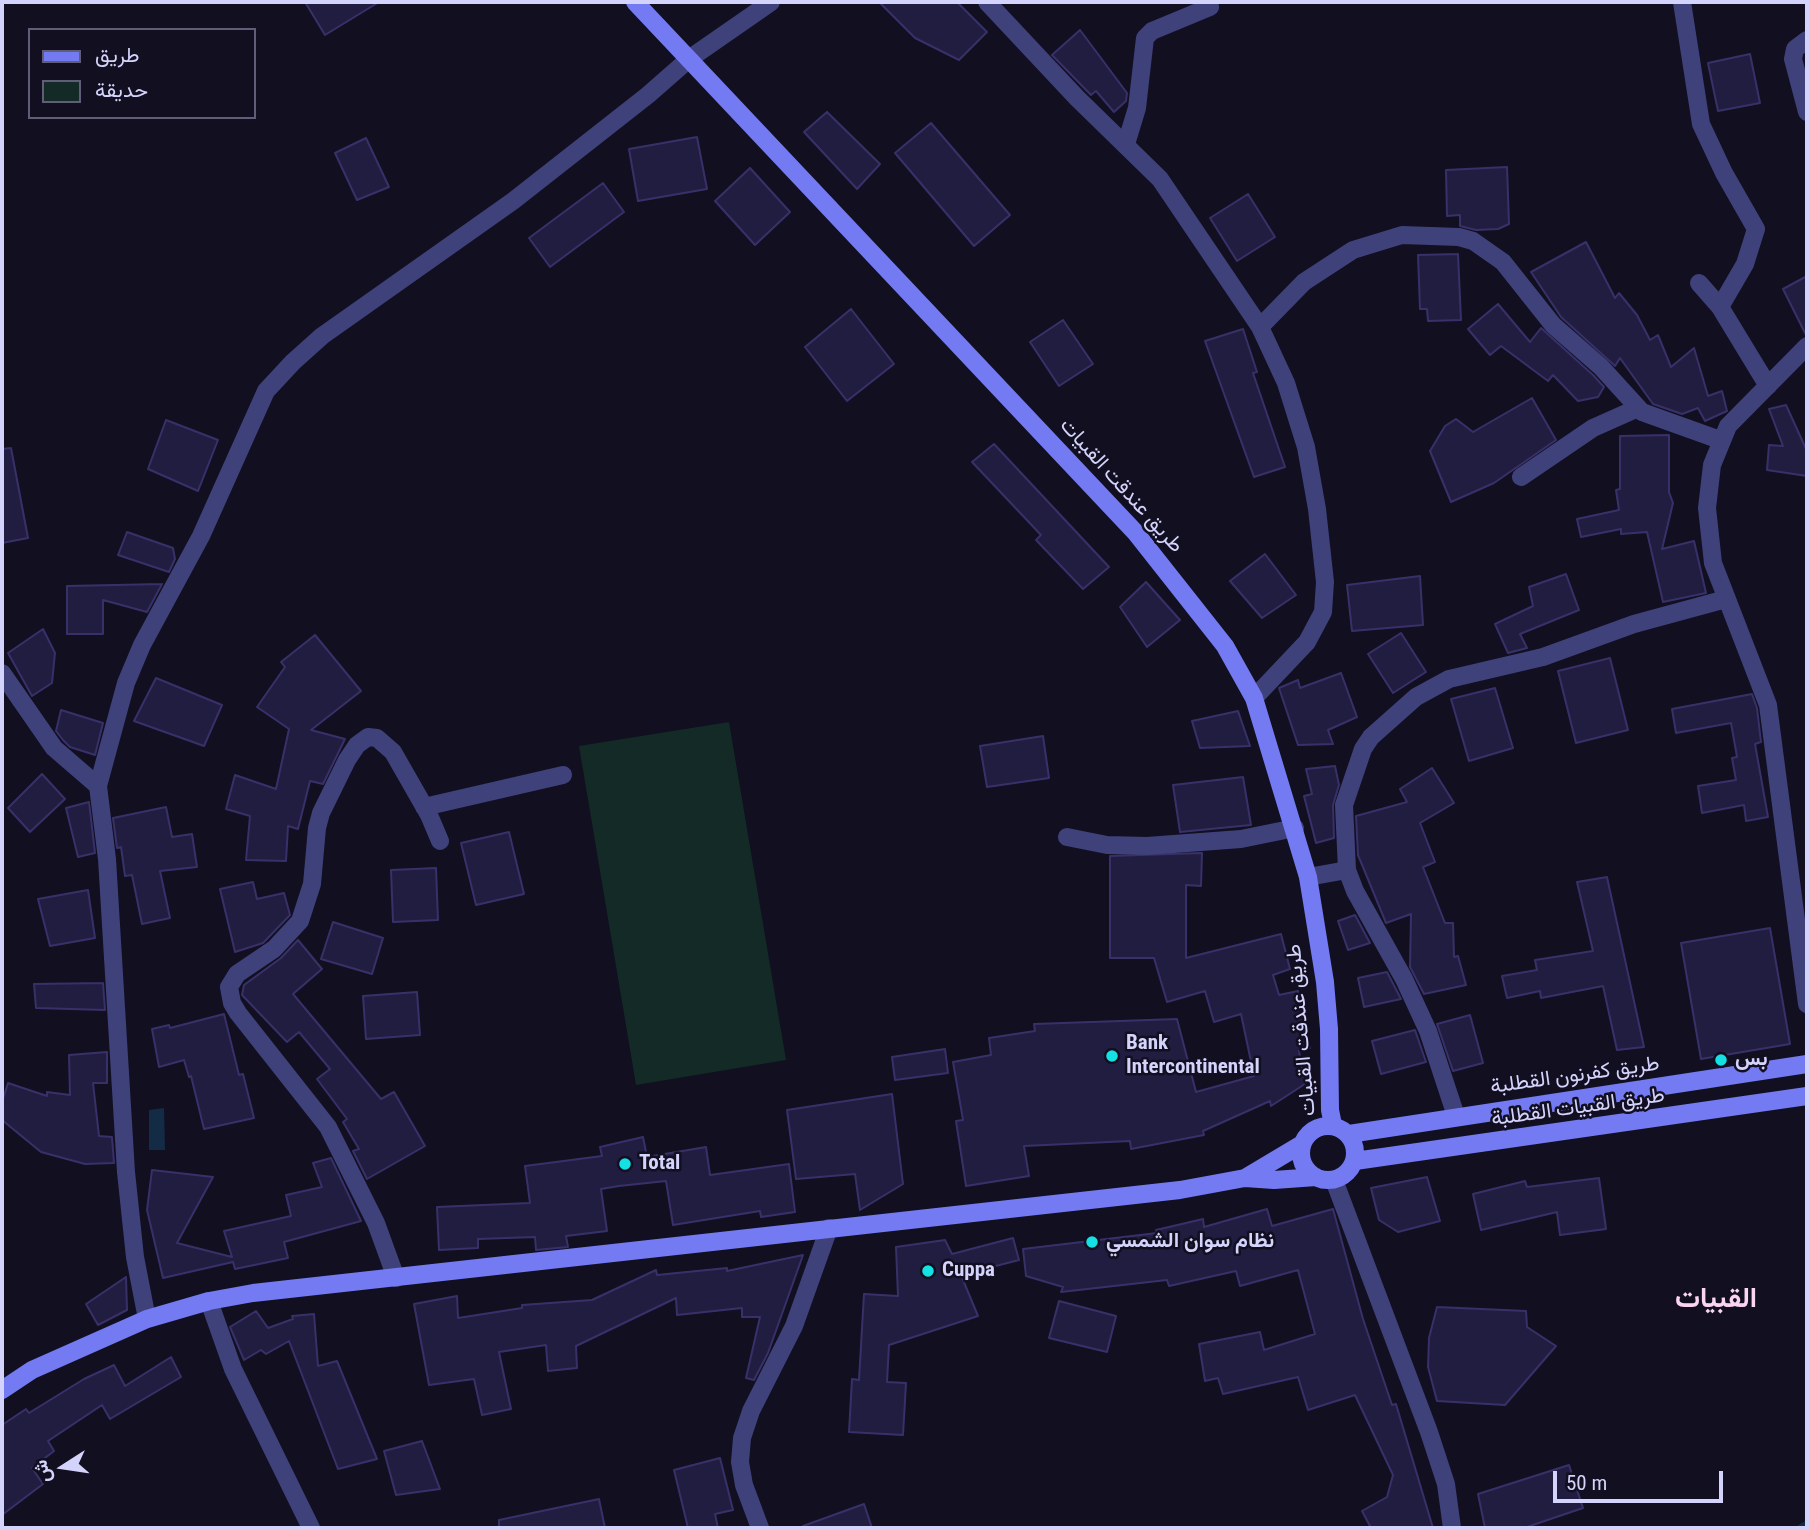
<!DOCTYPE html>
<meta charset="utf-8">
<style>
body{margin:0}
#map{position:relative;width:1809px;height:1530px;overflow:hidden;background:#110f20;font-family:"Roboto Condensed",Vazirmatn,sans-serif}
canvas{display:block}
.frame{position:absolute;inset:0;border:4px solid #d4d3fb;pointer-events:none}
.legend{position:absolute;left:28px;top:28px;width:228px;height:91px;box-sizing:border-box;background:#110f20;border:2px solid #5f5d78;margin:0;padding:9px 12px;list-style:none;font-size:21px;color:#d4d3fb}
.legend li{display:flex;align-items:center;gap:14px;height:35px}
.legend b{width:35px;border:2px solid #5f5d78}
.north{position:absolute;left:28px;top:1432px;width:70px;height:70px;-webkit-text-stroke:5px #110f20;paint-order:stroke;rotate:258deg;font-size:19px;font-weight:700;line-height:28px;text-align:center;color:#d4d3fb}
.north::after{content:'';display:block;margin:auto;width:24px;height:32px;background:#d4d3fb;clip-path:polygon(50% 0,100% 100%,50% 72%,0 100%)}
.scale{position:absolute;left:1553px;top:1471px;width:170px;height:32px;box-sizing:border-box;border:4px solid #d4d3fb;border-top:0;padding-left:9px;font-size:21px;line-height:24px;white-space:nowrap;color:#d4d3fb;-webkit-text-stroke:5px #110f20;paint-order:stroke}
</style>
<div id="map">
<canvas width="1809" height="1530"></canvas>
<div class="frame"></div>
<ul class="legend">
<li><b style="height:9px;background:#737af2"></b>طريق</li>
<li><b style="height:19px;background:#132a27"></b>حديقة</li>
</ul>
<div class="north">ش</div>
<div class="scale">50 m</div>
</div>
<script>
const c = document.querySelector('canvas').getContext('2d');
c.lineJoin = 'round';
function fillPath(path, color) { c.fillStyle = color; c.fill(path, 'evenodd'); }
const poly = rows => new Path2D(rows.map(r => 'M' + r).join(''));
function stroke(path, color, width, dash) { c.strokeStyle = color; c.lineWidth = width; c.lineCap = dash ? 'butt' : 'round'; c.setLineDash(dash || []); c.stroke(path); }
function label(font, color, halo, rows, align = 'center') {
  c.font = font + ' "Roboto Condensed",Vazirmatn,sans-serif'; c.lineWidth = 5; c.setLineDash([]); c.textBaseline = 'middle'; c.strokeStyle = halo; c.fillStyle = color; for (const [text, x, y, turn = 0] of rows) {
    c.save(); c.translate(x, y); c.rotate((+turn || 0) * Math.PI / 180); c.textAlign = isNaN(turn) ? turn : align; if (halo) c.strokeText(text, 0, 0); c.fillText(text, 0, 0); c.restore();
  }
}
const green = poly([
 [729,722,786,1060,636,1085,579,746]
]);
const water = poly([
 [164,1108,165,1150,149,1150,149,1110]
]);
const stream = poly([
 [1800,1528,1807,1524]
]);
const building = poly([
 [305,2,379,2,325,35,305,2],
 [879,2,957,2,987,32,959,60,915,38,879,2],
 [1080,30,1127,93,1126,101,1114,112,1096,91,1091,95,1052,55,1080,30],
 [1750,54,1760,103,1718,111,1708,63,1750,54],
 [827,112,880,164,857,189,804,132,827,112],
 [931,123,1010,215,974,246,895,153,931,123],
 [697,137,707,189,638,201,629,149,697,137],
 [366,138,389,187,357,200,335,153,366,138],
 [1507,167,1509,224,1498,229,1476,230,1460,226,1460,215,1447,216,1446,170,1507,167],
 [750,168,790,212,755,245,715,201,750,168],
 [603,183,624,212,550,267,529,238,603,183],
 [1248,194,1275,237,1237,261,1210,218,1248,194],
 [1586,242,1615,298,1619,293,1637,315,1650,340,1658,335,1671,367,1694,348,1708,396,1722,391,1727,411,1705,421,1698,408,1682,414,1653,404,1620,358,1615,366,1561,317,1531,272,1586,242],
 [1458,254,1461,320,1428,321,1427,309,1420,309,1418,255,1458,254],
 [1807,276,1807,335,1806,335,1783,289,1807,276],
 [1498,304,1530,342,1541,328,1593,375,1604,387,1598,397,1578,401,1553,375,1548,381,1501,346,1490,355,1468,329,1498,304],
 [851,309,894,364,847,401,805,347,851,309],
 [1063,320,1093,364,1059,386,1030,342,1063,320],
 [1243,329,1257,372,1253,373,1285,467,1254,477,1205,341,1243,329],
 [1532,398,1556,440,1494,483,1451,502,1430,451,1445,426,1456,419,1473,432,1532,398],
 [1786,405,1807,451,1807,476,1767,470,1769,445,1783,446,1769,409,1786,405],
 [166,420,218,440,198,491,148,469,166,420],
 [1669,435,1669,492,1673,503,1662,549,1694,541,1706,593,1663,602,1647,532,1621,534,1621,529,1581,537,1577,519,1619,510,1616,490,1620,489,1620,436,1669,435],
 [994,444,1109,567,1083,589,1036,540,1041,535,972,462,994,444],
 [11,448,28,538,2,543,2,449,11,448],
 [127,532,173,548,175,559,169,572,118,555,127,532],
 [1265,554,1296,595,1262,618,1230,581,1265,554],
 [1566,574,1579,610,1520,634,1527,648,1508,653,1495,624,1533,606,1529,587,1566,574],
 [1420,576,1423,625,1352,631,1347,585,1420,576],
 [1146,582,1180,620,1147,647,1120,607,1146,582],
 [162,584,147,612,103,600,103,634,67,634,67,586,162,584],
 [43,629,55,653,52,683,32,696,8,653,43,629],
 [1401,633,1426,672,1393,693,1368,654,1401,633],
 [315,635,361,691,311,730,345,739,323,784,310,781,298,829,288,826,286,861,246,860,250,816,226,809,235,775,276,789,289,729,257,707,285,667,281,662,315,635],
 [1610,658,1628,730,1576,743,1558,671,1610,658],
 [1341,673,1357,717,1328,730,1333,744,1298,745,1279,688,1298,680,1300,688,1341,673],
 [156,678,222,705,204,746,134,721,156,678],
 [1495,688,1513,748,1469,761,1451,699,1495,688],
 [1752,694,1757,708,1761,742,1755,744,1768,817,1746,821,1744,805,1702,813,1698,786,1736,780,1732,758,1737,757,1731,723,1676,733,1672,709,1752,694],
 [61,710,103,723,95,755,70,747,63,740,56,731,61,710],
 [1238,711,1250,746,1200,748,1192,721,1238,711],
 [1043,736,1049,778,987,787,980,746,1043,736],
 [1335,766,1339,785,1333,805,1334,838,1316,843,1304,796,1312,794,1306,769,1335,766],
 [1432,768,1454,803,1420,823,1435,862,1423,867,1445,923,1453,923,1454,957,1458,956,1466,985,1424,994,1410,967,1411,914,1386,923,1358,855,1356,816,1407,802,1400,789,1432,768],
 [42,774,65,799,30,832,8,808,42,774],
 [1243,777,1251,825,1180,832,1173,785,1243,777],
 [89,802,95,853,78,857,66,808,89,802],
 [166,807,172,837,192,834,197,867,160,871,170,918,142,924,132,875,125,876,121,847,117,848,113,818,166,807],
 [509,832,524,894,476,905,461,843,509,832],
 [1202,853,1201,886,1186,885,1186,958,1281,934,1290,969,1273,975,1279,995,1298,991,1310,1048,1299,1051,1305,1084,1271,1106,1270,1101,1203,1131,1204,1135,1131,1149,1130,1141,1024,1146,1029,1176,966,1186,956,1121,963,1120,953,1062,991,1055,989,1038,1035,1031,1034,1024,1177,1019,1196,1092,1254,1076,1241,1014,1214,1022,1205,991,1167,1002,1154,958,1110,958,1110,856,1202,853],
 [436,868,438,920,393,922,391,870,436,868],
 [1607,877,1644,1047,1617,1050,1603,986,1541,998,1540,991,1507,998,1502,976,1537,970,1535,960,1593,951,1577,882,1607,877],
 [253,882,257,899,284,893,290,915,263,943,235,952,220,889,253,882],
 [88,890,95,938,50,946,38,899,88,890],
 [1355,915,1370,943,1348,950,1338,921,1355,915],
 [333,922,383,938,372,974,321,959,333,922],
 [1770,928,1790,1044,1701,1059,1681,943,1770,928],
 [298,940,322,969,293,994,381,1099,394,1092,425,1146,367,1179,353,1151,359,1149,343,1122,347,1119,317,1079,330,1069,299,1032,287,1042,242,995,244,985,281,958,298,940],
 [1387,972,1401,999,1364,1007,1358,978,1387,972],
 [103,983,105,1010,36,1008,34,984,103,983],
 [417,992,420,1035,366,1039,363,996,417,992],
 [224,1014,239,1075,243,1074,254,1118,204,1129,191,1076,189,1077,184,1060,159,1067,152,1029,169,1025,170,1028,224,1014],
 [1470,1015,1483,1063,1453,1071,1437,1024,1470,1015],
 [1415,1030,1426,1062,1381,1074,1372,1041,1415,1030],
 [945,1049,948,1073,895,1080,892,1057,945,1049],
 [107,1052,107,1083,93,1083,99,1136,112,1137,114,1163,85,1164,41,1152,2,1120,2,1102,8,1083,47,1096,47,1092,70,1095,69,1055,107,1052],
 [892,1094,903,1184,860,1210,855,1174,796,1179,787,1110,892,1094],
 [643,1137,647,1157,706,1147,710,1175,789,1164,795,1212,761,1217,760,1211,673,1225,666,1181,619,1186,601,1189,607,1231,566,1236,568,1247,536,1250,535,1237,478,1239,478,1248,439,1250,437,1207,530,1203,525,1166,602,1156,600,1147,643,1137],
 [331,1158,361,1221,284,1242,288,1258,235,1269,233,1262,163,1278,147,1210,152,1170,213,1177,177,1243,232,1257,224,1231,291,1216,286,1195,322,1187,313,1163,331,1158],
 [1427,1177,1440,1221,1398,1232,1379,1220,1371,1188,1427,1177],
 [1599,1178,1606,1229,1560,1235,1557,1212,1481,1230,1473,1194,1525,1181,1527,1187,1599,1178],
 [1267,1209,1272,1226,1333,1209,1363,1319,1392,1405,1396,1404,1433,1528,1371,1528,1362,1511,1387,1497,1393,1475,1355,1395,1308,1410,1298,1377,1223,1394,1218,1378,1205,1381,1199,1344,1260,1332,1264,1350,1315,1334,1298,1270,1240,1286,1236,1271,1169,1286,1167,1280,1061,1292,1063,1287,1026,1276,1023,1249,1157,1233,1156,1230,1203,1219,1204,1227,1267,1209],
 [1013,1238,1019,1260,961,1275,978,1316,889,1345,887,1382,906,1383,903,1435,849,1432,852,1379,859,1380,864,1294,898,1296,896,1247,945,1240,952,1254,1013,1238],
 [803,1255,768,1353,754,1380,746,1378,760,1317,742,1317,742,1308,677,1315,676,1298,576,1346,577,1368,548,1371,546,1345,499,1352,511,1409,482,1415,474,1379,429,1385,414,1304,457,1296,458,1318,522,1308,522,1305,592,1300,656,1270,657,1275,727,1268,727,1271,803,1255],
 [126,1277,127,1310,98,1325,86,1304,126,1277],
 [1059,1301,1116,1316,1107,1352,1049,1338,1059,1301],
 [1437,1307,1526,1311,1527,1327,1556,1346,1505,1405,1437,1401,1428,1367,1429,1338,1437,1307],
 [256,1311,268,1328,293,1319,292,1316,314,1314,318,1366,337,1361,377,1459,338,1469,289,1341,266,1354,261,1350,244,1360,230,1327,256,1311],
 [171,1357,181,1377,110,1419,102,1405,48,1441,54,1451,32,1468,43,1484,2,1515,2,1425,26,1409,29,1413,84,1379,114,1365,125,1386,171,1357],
 [422,1441,440,1489,396,1495,384,1451,422,1441],
 [720,1458,733,1510,715,1514,718,1528,688,1528,674,1470,720,1458],
 [1569,1465,1583,1508,1524,1528,1485,1528,1478,1494,1569,1465],
 [599,1499,605,1528,499,1528,499,1520,599,1499],
 [864,1504,872,1528,803,1528,803,1526,864,1504]
]);
const minor = poly([
 [987,2,1077,98,1160,179,1260,327,1286,383,1306,447,1317,509,1325,582,1323,612,1307,642,1254,698],
 [1682,2,1701,124,1724,173,1756,229,1745,264,1720,307],
 [1807,40,1795,49,1793,59,1807,112],
 [1126,144,1137,108,1145,38,1152,31,1210,7],
 [1699,283,1720,307,1768,386],
 [1260,327,1304,282,1353,250,1402,235,1459,237,1473,241,1503,262,1553,325,1601,367,1642,412,1720,440],
 [1807,346,1728,426,1712,465,1707,508,1713,563,1768,705,1807,1004],
 [1521,477,1593,428,1638,408],
 [2,673,54,748,98,786],
 [424,807,563,775],
 [1067,837,1107,845,1147,846,1241,839,1295,828],
 [1347,870,1355,891,1404,979,1428,1031,1456,1116],
 [1308,877,1347,870,1344,805,1363,749,1371,737,1416,697,1449,679,1543,657,1634,624,1726,599],
 [396,1278,376,1223,328,1127,238,1013,232,1003,229,987,237,974,274,949,300,921,312,884,317,828,321,813,347,760,357,745,368,737,377,738,393,752,429,815,440,841],
 [209,1301,233,1369,311,1528],
 [147,1319,135,1257,126,1172,107,859,98,786,126,683,142,645,201,536,266,391,293,362,322,336,513,201,648,95,689,59,771,2],
 [760,1528,744,1485,740,1462,742,1438,751,1411,794,1326,829,1228]
]);
const tertiary = poly([
 [1334,1180,1429,1432,1446,1484,1452,1528]
]);
const secondary = poly([
 [635,2,1135,532,1225,646,1254,698,1308,877,1325,982,1329,1029,1330,1110,1333,1125],
 '1301 1153a27 27 0 1 1 54 0a27 27 0 1 1-54 0Z',
 [1349,1134,1807,1064],
 [1355,1161,1807,1096],
 [1245,1178,1302,1144],
 [2,1390,32,1370,147,1319,209,1301,253,1293,1180,1190,1245,1178,1274,1180,1316,1177]
]);
const markers = [
 [1112,1056,7,"#15e0e4"],
 [1721,1060,7,"#15e0e4"],
 [625,1164,7,"#15e0e4"],
 [1092,1242,7,"#15e0e4"],
 [928,1271,7,"#15e0e4"]
];
const streetNames = [
 ["طريق عندقت القبيات",1121,486,48],
 ["طريق عندقت القبيات",1302,1030,-95],
 ["طريق كفرنون القطلبة",1575,1076,-8],
 ["طريق القبيات القطلبة",1578,1108,-8]
];
const poiNames = [
 ["Bank",1126,1044],
 ["Intercontinental",1126,1068],
 ["بس",1735,1060],
 ["Total",639,1164],
 ["نظام سوان الشمسي",1106,1242],
 ["Cuppa",942,1271]
];
const districtNames = [
 ["القبيات",1716,1300]
];
fillPath(green, '#132a27');
fillPath(water, '#142b46');
stroke(stream, '#142b46', 7);
fillPath(building, '#211d40');
stroke(building, '#383169', 2);
stroke(minor, '#3f417b', 18);
stroke(tertiary, '#3f417b', 18);
stroke(secondary, '#737af2', 18);
for (const [x, y, r, color] of markers) { const dot = new Path2D(); dot.arc(x, y, r, 0, 2 * Math.PI); c.fillStyle = color; c.fill(dot); stroke(dot, '#110f20', 2.5); }
label('21px', '#d4d3fb', '#110f20', streetNames);
label('bold 21px', '#d4d3fb', '#110f20', poiNames, 'left');
label('bold 28px', '#fbd5f0', '#110f20', districtNames);
</script>
